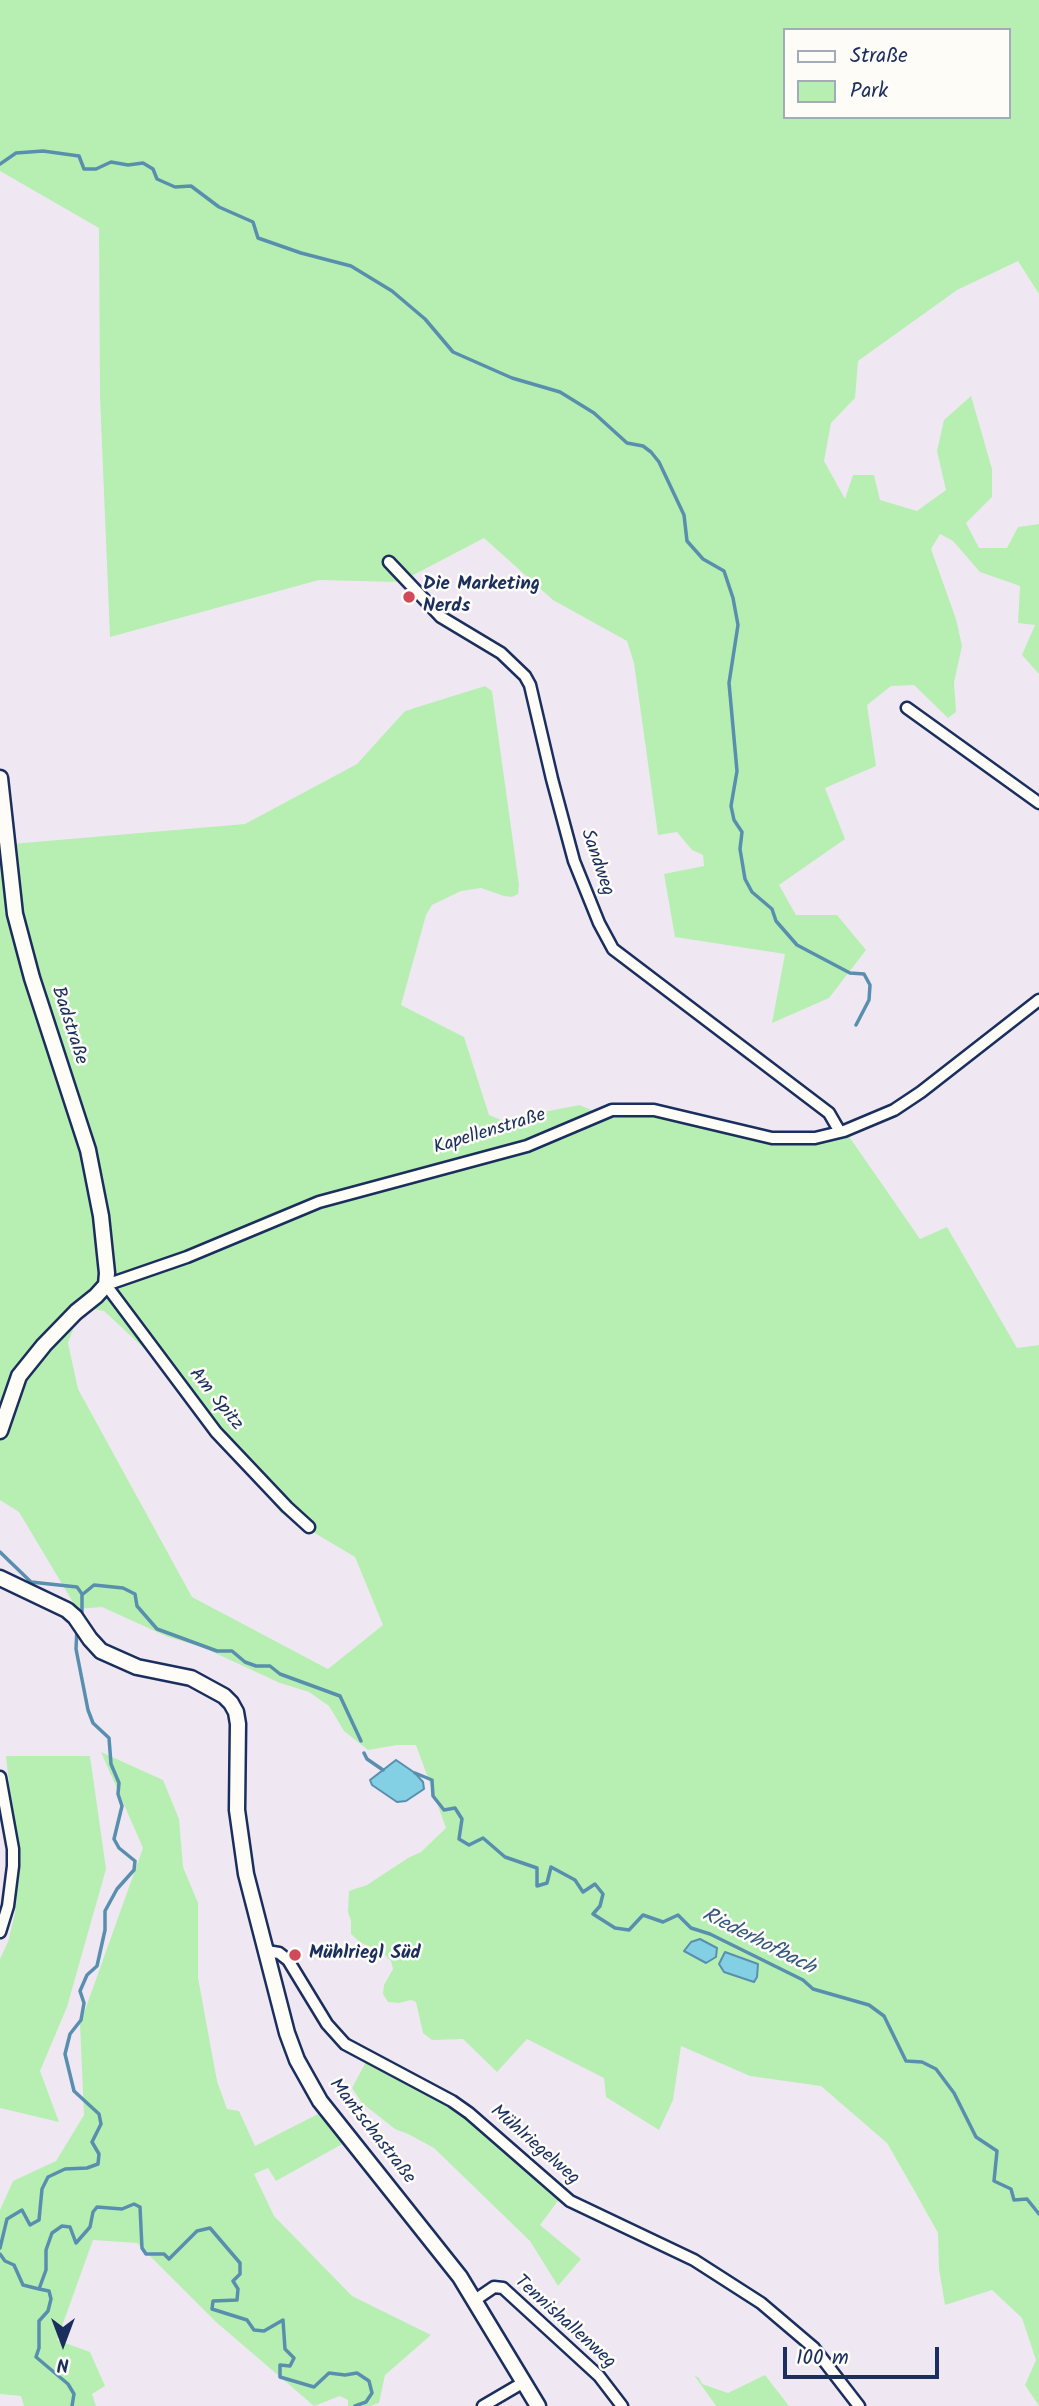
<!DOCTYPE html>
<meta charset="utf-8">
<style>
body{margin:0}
#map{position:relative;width:1039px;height:2406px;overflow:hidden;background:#efe8f3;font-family:Kalam,sans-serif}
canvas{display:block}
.legend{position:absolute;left:783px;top:28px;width:228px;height:91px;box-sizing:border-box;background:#fdfcf7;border:2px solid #a3aaba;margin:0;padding:9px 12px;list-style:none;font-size:21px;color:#1b2f5e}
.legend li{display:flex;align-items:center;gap:14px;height:35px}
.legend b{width:35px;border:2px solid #a3aaba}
.north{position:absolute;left:28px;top:2308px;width:70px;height:70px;-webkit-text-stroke:5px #fdfcf7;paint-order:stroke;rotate:180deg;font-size:19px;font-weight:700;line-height:28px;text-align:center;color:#1b2f5e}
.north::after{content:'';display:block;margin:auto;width:24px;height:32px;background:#1b2f5e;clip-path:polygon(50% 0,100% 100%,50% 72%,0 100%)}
.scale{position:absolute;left:783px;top:2347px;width:156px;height:32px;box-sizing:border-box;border:4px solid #1b2f5e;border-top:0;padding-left:9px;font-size:21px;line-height:24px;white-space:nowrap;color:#1b2f5e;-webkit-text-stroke:5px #fdfcf7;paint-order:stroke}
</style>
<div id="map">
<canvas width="1039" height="2406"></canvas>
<ul class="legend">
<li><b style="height:9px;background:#fdfcf7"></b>Straße</li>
<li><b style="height:19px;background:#b7efb2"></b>Park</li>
</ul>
<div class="north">N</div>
<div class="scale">100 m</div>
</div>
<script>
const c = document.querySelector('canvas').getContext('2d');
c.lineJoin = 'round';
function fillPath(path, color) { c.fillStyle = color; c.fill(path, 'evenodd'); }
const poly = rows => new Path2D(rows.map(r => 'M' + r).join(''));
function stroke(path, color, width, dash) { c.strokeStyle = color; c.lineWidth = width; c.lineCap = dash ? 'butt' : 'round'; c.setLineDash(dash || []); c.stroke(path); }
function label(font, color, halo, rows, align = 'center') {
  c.font = font + ' Kalam,sans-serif'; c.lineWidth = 5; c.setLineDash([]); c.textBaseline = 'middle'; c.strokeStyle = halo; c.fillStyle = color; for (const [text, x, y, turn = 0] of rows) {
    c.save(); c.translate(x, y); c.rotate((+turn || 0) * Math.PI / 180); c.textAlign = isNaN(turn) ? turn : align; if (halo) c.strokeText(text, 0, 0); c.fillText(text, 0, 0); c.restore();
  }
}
const green = poly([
 [0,0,1039,0,1039,294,1018,261,957,290,858,361,855,398,831,423,824,461,845,499,853,475,874,475,880,500,917,511,946,490,937,451,944,420,971,396,992,469,992,497,966,523,979,548,1007,548,1018,527,1039,524,1039,674,1022,655,1035,625,1018,623,1020,586,980,572,953,541,940,534,931,549,956,619,962,646,954,682,956,712,948,718,914,685,891,686,867,705,876,766,825,788,845,839,779,885,796,915,837,915,866,950,829,998,772,1023,785,954,675,937,664,874,704,866,703,855,692,850,677,832,658,835,634,663,627,641,553,600,484,538,400,582,319,580,110,637,100,397,99,228,0,171],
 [785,30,1009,30,1009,117,785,117],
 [485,686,492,691,519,885,518,894,512,897,504,896,481,888,461,891,432,905,426,915,401,1005,464,1037,489,1115,501,1120,580,1105,600,1114,604,1118,651,1114,774,1145,822,1141,848,1135,920,1239,947,1227,1017,1348,1039,1345,1039,2406,1025,2385,1036,2360,1022,2318,992,2290,945,2305,939,2269,938,2233,914,2190,887,2143,821,2086,750,2076,681,2046,673,2100,659,2130,606,2097,604,2078,527,2039,497,2072,463,2039,432,2040,423,2033,416,2002,411,2000,399,2003,388,2002,383,1994,384,1985,393,1969,391,1961,381,1951,361,1943,351,1934,351,1921,348,1912,349,1891,367,1885,408,1858,421,1852,446,1828,416,1745,397,1745,368,1750,344,1731,329,1706,309,1692,280,1683,202,1647,168,1637,102,1607,77,1609,19,1512,0,1500,0,845,245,824,357,764,405,711],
 [88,1308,104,1311,178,1380,281,1513,355,1557,383,1625,328,1669,192,1597,78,1389,68,1343,77,1319],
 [101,1752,163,1780,179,1819,183,1867,198,1903,198,1978,217,2081,227,2109,239,2111,255,2146,322,2112,344,2143,276,2181,268,2168,254,2174,274,2216,352,2296,431,2335,385,2375,379,2403,370,2406,348,2406,348,2400,340,2396,314,2406,216,2322,137,2243,93,2240,57,2340,90,2352,105,2386,92,2394,96,2406,24,2406,21,2396,0,2394,0,2210,13,2181,56,2161,84,2115,80,2024,143,1848],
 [6,1756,90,1756,106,1869,67,2007,40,2071,59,2122,0,2108,0,1959,8,1942,15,1913,19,1875],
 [367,2060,450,2104,467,2116,560,2198,540,2225,581,2259,558,2286,530,2241,434,2148,408,2134,395,2129,362,2103,352,2088],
 [694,2375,699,2378,702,2384,728,2393,765,2375,789,2406,716,2406]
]);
const water = poly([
 [396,1760,415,1773,423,1782,424,1789,406,1801,397,1802,372,1785,370,1780,396,1760],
 [700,1939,717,1948,716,1957,706,1963,684,1951,691,1942,700,1939],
 [725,1952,758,1964,757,1977,754,1982,724,1972,719,1964,725,1952]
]);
const stream = poly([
 [0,164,16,153,43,151,79,156,84,169,96,169,111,162,128,165,143,163,153,169,157,179,175,187,191,186,219,207,253,222,258,238,301,253,351,266,392,291,425,319,453,352,512,378,560,392,594,413,627,443,643,446,651,452,659,462,684,515,687,541,703,559,724,571,733,598,738,625,729,683,737,771,731,806,734,820,742,832,740,849,745,879,752,892,772,909,776,921,797,945,850,973,864,974,870,985,869,1000,856,1025],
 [0,1552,31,1582,77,1587,82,1594,82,1618],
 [83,1594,94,1585,123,1588,135,1594,137,1606,157,1629,217,1651,232,1651,245,1662,256,1666,270,1666,280,1674,340,1696,361,1741],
 [364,1753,367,1759,383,1770],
 [415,1773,432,1780,433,1796,444,1810,455,1808,462,1819,459,1839,469,1845,483,1838,505,1857,537,1868,537,1886,547,1883,551,1867,575,1880,583,1892,595,1884,603,1894,600,1906,593,1914,615,1928,629,1930,643,1915,663,1922,678,1915,691,1928,710,1934,803,1980,813,1989,869,2005,884,2016,906,2061,922,2062,936,2069,954,2093,976,2137,997,2151,994,2181,1011,2189,1014,2200,1027,2199,1039,2214],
 [0,2248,7,2219,22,2210,30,2225,39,2220,42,2189,48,2177,65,2169,87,2168,98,2164,99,2154,92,2142,101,2124,99,2114,74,2091,65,2054,70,2034,81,2020,84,2003,80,1991,87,1975,97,1966,105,1930,105,1911,117,1889,134,1870,135,1861,119,1848,114,1839,122,1806,118,1794,119,1783,111,1764,109,1738,93,1723,88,1710,76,1649,77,1627],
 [0,2254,5,2261,14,2265,23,2285,39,2289,46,2270,46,2250,52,2233,62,2226,70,2227,76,2243,90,2227,93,2212,97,2207,122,2209,134,2204,140,2207,142,2248,146,2254,164,2254,169,2259,197,2231,210,2228,240,2263,240,2274,233,2281,238,2289,237,2300,213,2301,212,2309,247,2320,254,2330,264,2331,283,2320,285,2349,294,2358,290,2366,280,2365,280,2377,314,2387,329,2373,345,2375,357,2373,369,2381,372,2393,366,2402,355,2406],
 [39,2289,49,2291,51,2299,48,2311,39,2321,39,2348,36,2357,68,2384,74,2394,72,2406]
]);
const street = poly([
 [389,562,441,617,501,653,525,676,530,685,552,779,574,861,599,923,613,949,829,1113,840,1132],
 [907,708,1039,803],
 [309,1527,287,1507,216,1432,106,1285,187,1257,319,1202,527,1146,612,1110,654,1110,772,1138,815,1138,844,1131,894,1110,921,1092,1039,1000],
 [0,1777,13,1849,13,1866,8,1906,0,1932],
 [267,1951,279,1953,288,1960,327,2024,345,2044,452,2101,469,2113,570,2201,694,2260,761,2303,814,2348,859,2406],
 [475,2300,494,2287,503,2288,599,2376,622,2406],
 [483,2406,524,2382]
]);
const secondary = poly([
 [0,778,15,914,32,978,88,1150,101,1216,107,1273,106,1285,96,1296,76,1312,44,1345,19,1376,0,1431],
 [0,1578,67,1610,75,1617,90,1639,101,1651,137,1667,191,1678,224,1696,231,1703,236,1712,238,1724,237,1810,246,1874,287,2033,297,2060,320,2101,460,2277,538,2406]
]);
const markers = [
 [409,597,7,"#d1495b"],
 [295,1955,7,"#d1495b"]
];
const poiNames = [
 ["Die Marketing",423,586],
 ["Nerds",423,608],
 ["Mühlriegl Süd",309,1955]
];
const streetNames = [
 ["Sandweg",596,863,71],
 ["Badstraße",68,1026,72],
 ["Kapellenstraße",490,1133,-17],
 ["Am Spitz",215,1400,51],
 ["Mantschastraße",371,2132,52],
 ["Mühlriegelweg",534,2146,41],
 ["Tennishallenweg",564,2323,42]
];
const waterNames = [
 ["Riederhofbach",758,1943,27]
];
fillPath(green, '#b7efb2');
fillPath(water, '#83cfe3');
stroke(water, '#598fae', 2);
stroke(stream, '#598fae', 3.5);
stroke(street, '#1b2f5e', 15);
stroke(secondary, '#1b2f5e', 19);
stroke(street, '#fdfcf7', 10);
stroke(secondary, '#fdfcf7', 14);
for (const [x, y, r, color] of markers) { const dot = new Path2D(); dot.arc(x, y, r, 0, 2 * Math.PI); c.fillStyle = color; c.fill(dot); stroke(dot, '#fdfcf7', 2.5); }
label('bold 19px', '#1b2f5e', '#fdfcf7', poiNames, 'left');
label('19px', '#1b2f5e', '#fdfcf7', streetNames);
label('italic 21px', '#35577f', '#fdfcf7', waterNames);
</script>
